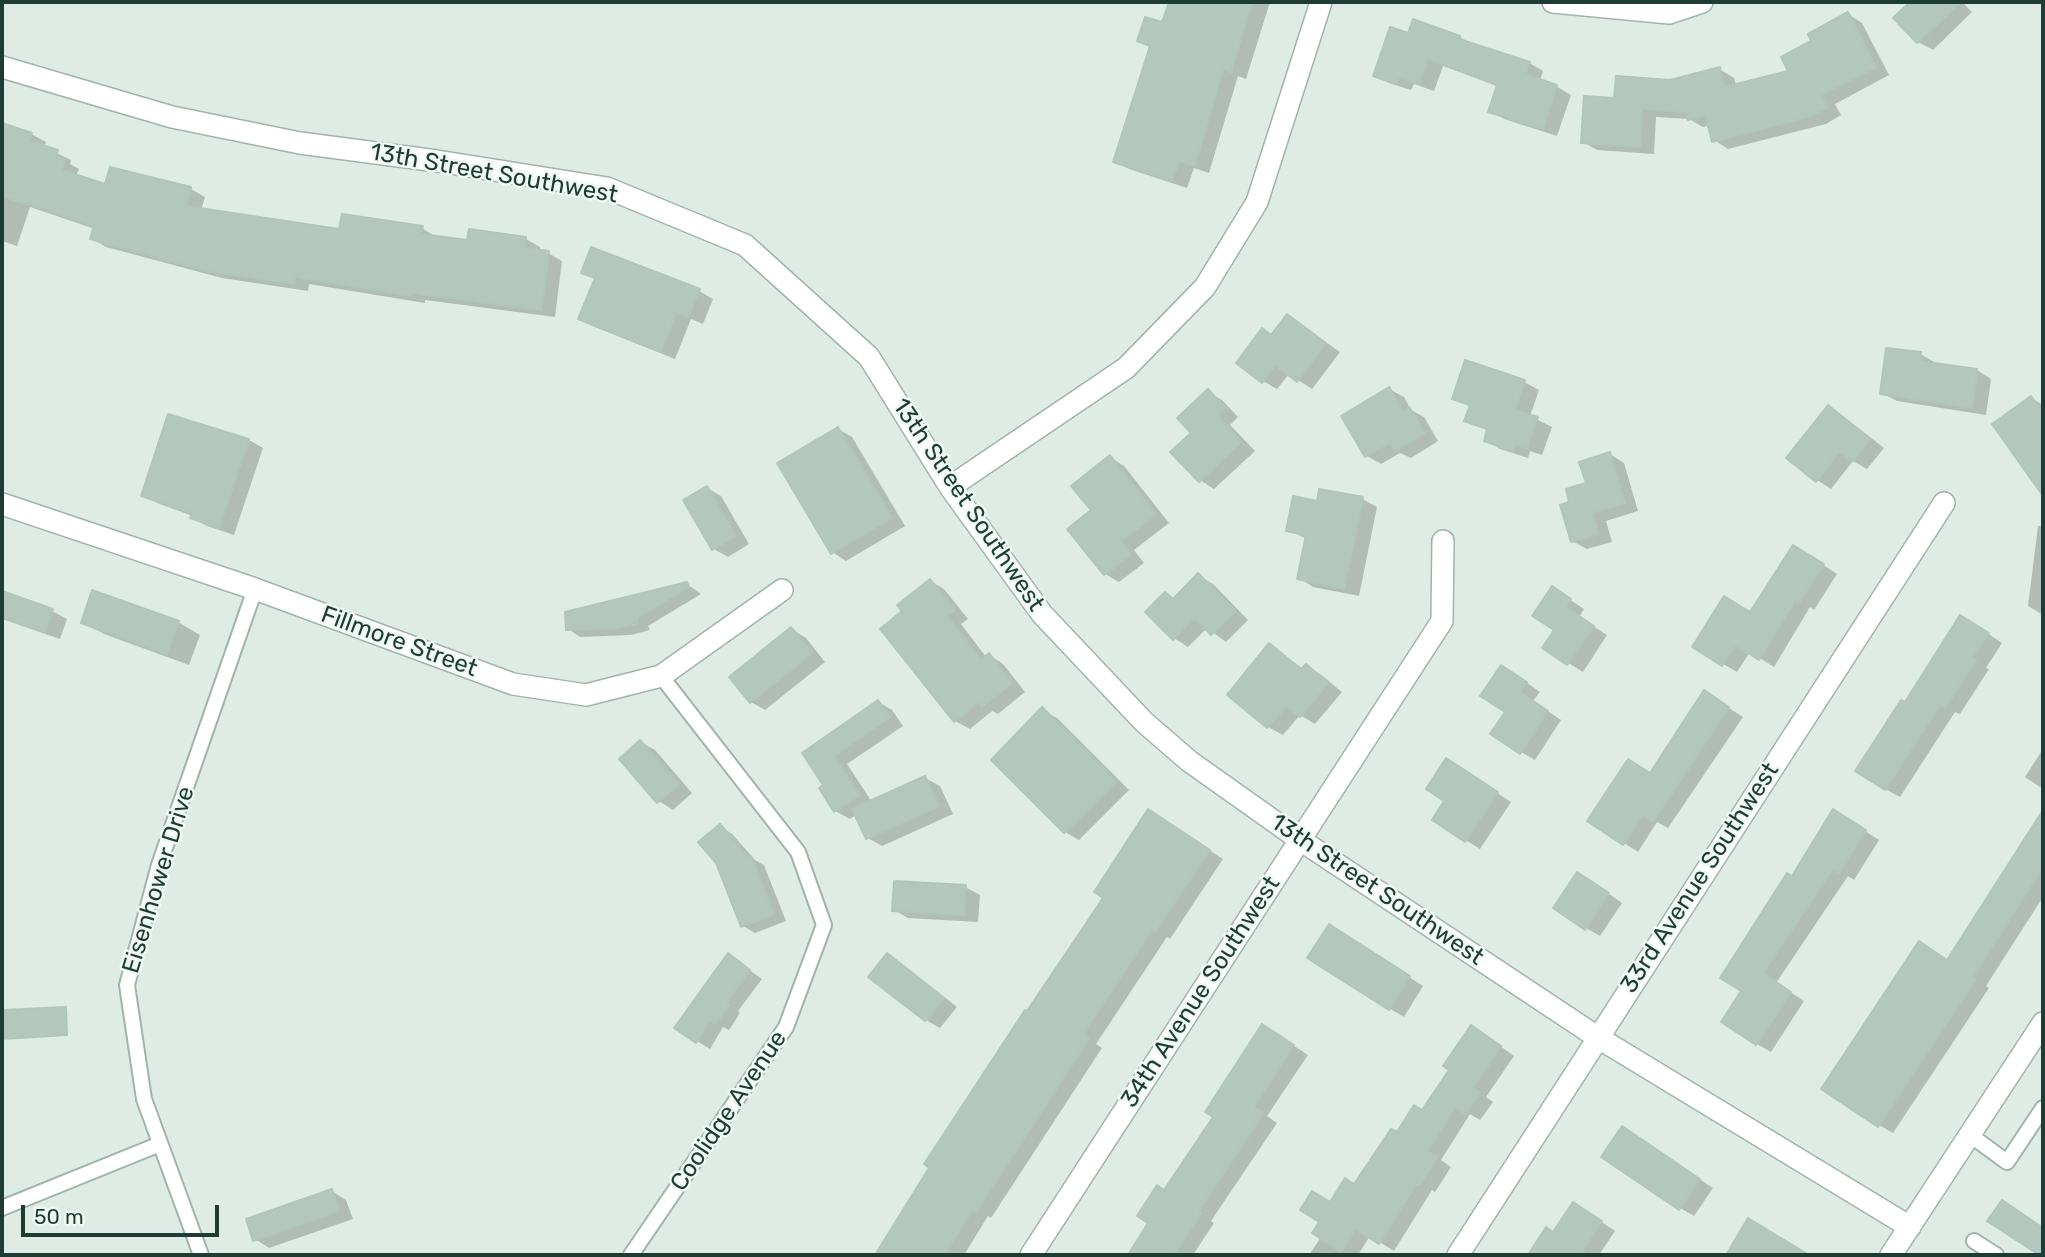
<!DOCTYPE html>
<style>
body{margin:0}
#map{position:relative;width:2045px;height:1257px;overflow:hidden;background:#deece5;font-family:Rubik,sans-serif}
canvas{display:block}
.frame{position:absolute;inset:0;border:4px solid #1d3d34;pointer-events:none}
.scale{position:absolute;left:21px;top:1205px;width:198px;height:32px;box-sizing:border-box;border:4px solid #1d3d34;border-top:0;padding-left:9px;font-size:21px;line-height:24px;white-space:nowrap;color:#1d3d34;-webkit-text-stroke:5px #eff8f3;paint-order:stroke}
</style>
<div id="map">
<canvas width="2045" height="1257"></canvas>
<div class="frame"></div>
<div class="scale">50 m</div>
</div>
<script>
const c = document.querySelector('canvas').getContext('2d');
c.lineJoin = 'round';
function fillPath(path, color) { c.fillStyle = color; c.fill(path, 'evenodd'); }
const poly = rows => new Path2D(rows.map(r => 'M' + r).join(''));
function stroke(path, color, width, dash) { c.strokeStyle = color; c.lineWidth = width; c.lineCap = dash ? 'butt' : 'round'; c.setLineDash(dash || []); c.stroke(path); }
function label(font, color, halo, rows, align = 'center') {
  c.font = font + ' Rubik,sans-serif'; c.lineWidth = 5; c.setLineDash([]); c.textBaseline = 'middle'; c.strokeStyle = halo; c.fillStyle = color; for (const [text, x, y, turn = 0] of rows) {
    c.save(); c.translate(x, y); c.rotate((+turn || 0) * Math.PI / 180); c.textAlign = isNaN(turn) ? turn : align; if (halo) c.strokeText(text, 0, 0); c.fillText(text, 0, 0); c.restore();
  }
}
const shadow = poly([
 [1171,2,1270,2,1246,79,1238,76,1209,173,1194,168,1187,188,1129,169,1115,161,1151,47,1139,41,1163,24],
 [1912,2,1962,2,1972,12,1933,50,1918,42,1895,18],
 [1848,14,1862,23,1889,75,1835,104,1841,115,1826,124,1728,149,1714,140,1710,125,1703,127,1689,119,1656,117,1654,154,1597,150,1583,142,1616,99,1670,82,1719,69,1734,78,1736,86,1791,73,1814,42],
 [1410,35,1460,37,1475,46,1529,63,1543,71,1540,81,1556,86,1571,95,1557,136,1504,119,1490,111,1498,86,1443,66,1434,91,1414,84,1411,90,1389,83,1375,75],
 [5,126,31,134,46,142,44,147,71,160,70,164,79,169,76,176,106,186,111,169,191,189,205,197,201,210,340,231,422,228,436,237,469,242,470,231,526,239,540,247,540,252,548,253,562,261,555,317,425,300,425,303,309,284,308,291,222,278,106,247,92,239,95,229,30,207,17,246,2,241,2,136],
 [584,272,699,291,713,299,703,324,691,319,675,359,595,327,580,319,596,279],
 [1288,316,1340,352,1312,389,1289,374,1277,389,1263,381,1273,336],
 [1920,354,1934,362,1934,365,1977,370,1991,379,1986,415,1897,401,1882,393],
 [1466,362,1524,382,1539,390,1530,416,1552,427,1542,455,1530,451,1528,458,1500,449,1486,440,1489,431,1467,421,1471,407,1454,398],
 [1389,389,1404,397,1411,410,1424,417,1438,441,1411,458,1400,453,1381,464,1367,456,1343,417],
 [1208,392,1222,400,1238,417,1230,425,1255,451,1214,489,1200,480,1193,433],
 [2031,398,2043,405,2043,492,2042,491],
 [1828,407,1843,416,1884,448,1867,469,1853,461,1831,489,1817,480],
 [838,429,852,437,905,526,846,561,832,552],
 [249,440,263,448,234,535,207,526,192,517,193,516,157,503,143,495],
 [1610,454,1624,463,1638,511,1606,521,1612,542,1587,549,1572,541,1572,503],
 [1110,457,1124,466,1169,523,1134,550,1144,563,1119,582,1105,574,1093,511],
 [707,488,721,496,749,544,728,557,714,549],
 [1362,499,1377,507,1359,596,1313,587,1299,578,1307,539,1288,530,1318,503],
 [2038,526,2043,526,2043,615,2028,606],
 [1808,555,1837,574,1814,610,1810,607,1774,667,1750,652,1737,672,1723,664,1751,614],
 [1199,576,1213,584,1248,620,1226,642,1207,628,1188,647,1174,638,1166,594,1175,599],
 [930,581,944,589,968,619,961,624,986,657,989,655,1003,664,1025,692,998,714,992,711,970,729,955,721,905,611],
 [687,584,701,594,648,626,650,630,631,635,580,637,568,629],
 [2,593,52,611,67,619,60,639,2,619],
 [1566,597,1584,609,1579,617,1607,635,1583,672,1544,648,1556,630],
 [83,622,178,622,200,635,189,665,104,634],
 [1975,625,2002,643,1986,668,1989,669,1960,714,1955,712,1900,797,1885,789,1906,704],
 [791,629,806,638,825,662,765,710,751,702],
 [1270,645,1303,669,1306,666,1320,674,1342,692,1315,724,1300,715,1283,735,1268,727,1229,694],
 [1516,675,1540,692,1533,701,1561,720,1535,760,1521,752,1507,712],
 [1718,701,1743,717,1668,828,1657,822,1638,852,1624,843,1651,775],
 [878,702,892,710,903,726,847,764,872,802,925,778,940,786,953,814,882,846,868,838,857,814,850,819,835,811,826,786,804,754],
 [1042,710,1057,718,1129,790,1079,840,1065,832],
 [641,742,655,750,692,793,673,810,659,801],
 [2043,749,2043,789,2025,777],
 [1461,769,1511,802,1480,849,1466,840],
 [2043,814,2043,897,1986,986,1989,988,1893,1133,1879,1125,1948,961],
 [1163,820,1223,859,1170,939,1167,937,1096,1044,1102,1048,991,1218,988,1216,964,1255,878,1254],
 [1848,820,1879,840,1854,880,1848,876,1776,983,1804,1001,1771,1052,1757,1044,1743,991],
 [720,826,732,834,755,860,764,865,786,921,755,933,743,926],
 [1592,882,1622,903,1600,936,1586,928],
 [965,887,980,895,978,922,908,918,894,910],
 [1343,935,1423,986,1404,1017,1389,1008],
 [728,955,762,979,738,1011,740,1013,729,1030,723,1027,710,1049,697,1041],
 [887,955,901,963,957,1007,940,1028,926,1020,870,976],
 [1276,1034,1308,1055,1267,1116,1277,1123,1211,1221,1214,1223,1193,1255,1130,1255],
 [1486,1036,1514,1056,1486,1097,1493,1102,1480,1120,1470,1114,1441,1160,1451,1167,1435,1192,1432,1190,1394,1251,1370,1236,1358,1255,1309,1255,1321,1237,1331,1204,1355,1186,1398,1134,1423,1112],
 [1636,1137,1713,1188,1694,1216,1680,1208],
 [332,1191,346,1200,353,1219,269,1248,255,1239],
 [1588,1213,1615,1231,1599,1255,1530,1255,1547,1230,1554,1234]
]);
const building = poly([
 [1169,2,1252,2,1231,72,1223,69,1195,166,1179,161,1172,181,1113,162,1150,46,1137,41,1145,17,1162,22,1169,2],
 [1910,2,1961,2,1917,43,1893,18,1910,2],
 [1848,12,1876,67,1821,95,1828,107,1811,116,1712,142,1705,115,1688,120,1686,112,1642,109,1640,147,1581,143,1584,96,1614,98,1616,76,1670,80,1720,67,1724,87,1788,71,1781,57,1811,41,1808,34,1848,12],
 [1413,19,1460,36,1459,39,1530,62,1525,74,1557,85,1543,129,1488,112,1497,85,1428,59,1419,84,1399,77,1396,84,1373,76,1390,27,1408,33,1413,19],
 [2,123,32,133,30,141,58,150,56,157,65,160,62,170,105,184,110,167,191,187,186,206,339,229,342,214,423,226,421,234,467,240,469,229,526,237,525,248,549,251,541,310,411,293,411,296,295,277,294,284,206,271,90,239,94,226,2,196,2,123],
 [591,247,700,289,688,317,676,313,661,352,578,319,595,278,581,273,591,247],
 [1287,314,1326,343,1297,382,1275,365,1262,383,1236,363,1262,328,1271,335,1287,314],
 [1886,348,1921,352,1920,361,1977,369,1972,408,1880,394,1886,348],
 [1465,360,1525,380,1515,410,1538,417,1527,448,1516,445,1513,451,1484,441,1487,429,1464,421,1470,405,1452,399,1465,360],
 [1389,387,1403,411,1409,407,1425,433,1395,451,1390,442,1365,457,1341,416,1389,387],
 [1208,389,1225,408,1217,416,1241,442,1199,482,1170,452,1191,433,1177,418,1208,389],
 [2031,396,2043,413,2043,496,1992,424,2031,396],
 [1828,405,1870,439,1852,462,1839,452,1816,482,1786,458,1828,405],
 [168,414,249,439,219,528,190,518,192,513,141,496,168,414],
 [838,427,892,518,831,554,777,463,838,427],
 [1610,452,1625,503,1592,513,1599,534,1571,542,1560,505,1569,502,1566,489,1586,483,1579,462,1610,452],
 [1110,455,1156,514,1121,541,1131,554,1104,575,1067,529,1091,510,1071,486,1110,455],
 [707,486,736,536,712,550,683,500,707,486],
 [1319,489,1363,497,1344,589,1297,579,1306,535,1286,531,1293,496,1317,501,1319,489],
 [1793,545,1824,564,1799,603,1795,601,1759,660,1735,645,1722,666,1692,647,1724,596,1750,612,1793,545],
 [1198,573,1235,611,1211,635,1194,618,1173,640,1145,612,1165,592,1173,599,1198,573],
 [930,579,955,610,947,616,981,659,989,653,1012,683,982,707,979,702,954,722,880,629,902,611,897,605,930,579],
 [687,582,689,587,637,618,638,623,617,628,566,630,565,612,687,582],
 [1552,586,1571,599,1566,607,1594,626,1567,665,1542,648,1554,630,1532,616,1552,586],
 [92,590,179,621,167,654,81,623,92,590],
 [2,591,53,609,45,632,2,617,2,591],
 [1960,615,1989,633,1972,658,1976,660,1945,708,1940,705,1885,790,1855,771,1901,700,1905,702,1960,615],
 [791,627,812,653,750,703,729,677,791,627],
 [1269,643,1301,669,1306,664,1328,683,1300,717,1286,706,1267,728,1227,695,1269,643],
 [1501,665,1527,682,1520,692,1548,711,1520,754,1490,734,1505,712,1480,696,1501,665],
 [1704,690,1729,707,1653,822,1643,815,1623,845,1587,821,1628,759,1650,773,1704,690],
 [878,700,890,717,834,756,860,795,834,812,819,788,823,785,802,753,878,700],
 [1042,707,1116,781,1064,833,991,760,1042,707],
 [640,740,679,784,657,803,619,759,640,740],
 [1446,758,1498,792,1465,842,1432,820,1444,801,1426,789,1446,758],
 [925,776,939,806,866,839,852,809,925,776],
 [1148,809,1210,850,1155,932,1152,930,1083,1034,1089,1039,976,1212,973,1209,944,1255,875,1255,929,1168,924,1164,1025,1010,1027,1011,1103,898,1094,892,1148,809],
 [1833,809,1866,830,1839,873,1833,869,1763,973,1791,992,1756,1045,1721,1022,1741,991,1720,978,1787,873,1792,876,1833,809],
 [2043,810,2043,867,1973,977,1976,979,1878,1127,1821,1089,1919,941,1947,960,2043,810],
 [720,824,748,857,751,856,774,914,741,927,716,863,698,842,720,824],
 [1577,872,1609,893,1585,930,1553,908,1577,872],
 [894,881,966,885,964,915,892,911,894,881],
 [1329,924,1410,976,1389,1010,1307,958,1329,924],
 [728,953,750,970,726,1003,729,1005,715,1024,710,1020,696,1043,674,1028,728,953],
 [887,953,944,998,925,1021,868,977,887,953],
 [66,1007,67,1035,2,1039,2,1010,66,1007],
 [1262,1024,1294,1045,1254,1107,1264,1113,1198,1212,1201,1213,1174,1255,1128,1255,1148,1223,1137,1216,1157,1185,1164,1190,1213,1117,1205,1112,1262,1024],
 [1471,1025,1501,1046,1473,1088,1480,1092,1465,1114,1455,1107,1428,1151,1438,1157,1420,1185,1417,1183,1379,1244,1355,1229,1341,1252,1312,1233,1319,1222,1300,1210,1312,1191,1330,1202,1345,1178,1354,1184,1391,1129,1397,1132,1414,1105,1422,1110,1449,1070,1443,1066,1471,1025],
 [1622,1126,1700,1179,1679,1210,1601,1157,1622,1126],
 [332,1189,339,1211,253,1241,246,1219,332,1189],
 [2002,1200,2043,1228,2043,1255,2039,1255,1987,1221,2002,1200],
 [1573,1202,1602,1221,1582,1251,1589,1255,1528,1255,1546,1227,1553,1232,1573,1202],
 [1748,1218,1809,1255,1726,1255,1748,1218]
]);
const lane = poly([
 [1970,1135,2007,1162,2043,1108],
 [2,1208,160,1144],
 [1974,1241,1996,1255],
 [201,1255,144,1099,127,985,159,865,255,589],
 [631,1255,786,1027,824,925,798,852,661,676]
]);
const street = poly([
 [1553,2,1669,13,1702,2],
 [2,67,172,117,300,143,437,161,607,188,745,245,869,357,950,487,1042,614,1144,722,1189,761,1299,839,1597,1037,1910,1227],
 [950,487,1126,368,1205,287,1257,202,1321,2],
 [2,504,255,589,513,684,586,695,661,676,782,590],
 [1031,1255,1442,621,1443,541],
 [1458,1255,1944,503],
 [1891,1255,2043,1023]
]);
const streetNames = [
 ["13th Street Southwest",494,174,10],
 ["13th Street Southwest",968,505,56],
 ["Fillmore Street",399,642,20],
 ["33rd Avenue Southwest",1700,878,-57],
 ["Eisenhower Drive",159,880,-73],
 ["13th Street Southwest",1377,890,34],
 ["34th Avenue Southwest",1201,992,-57],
 ["Coolidge Avenue",729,1111,-56]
];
fillPath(shadow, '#0003');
fillPath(building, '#b3c7be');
stroke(building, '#b0c6bc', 2);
stroke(lane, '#a0b4ac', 18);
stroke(street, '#a0b4ac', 24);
stroke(lane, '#fff', 14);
stroke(street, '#fff', 21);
label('24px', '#1d3d34', '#eff8f3', streetNames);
</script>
